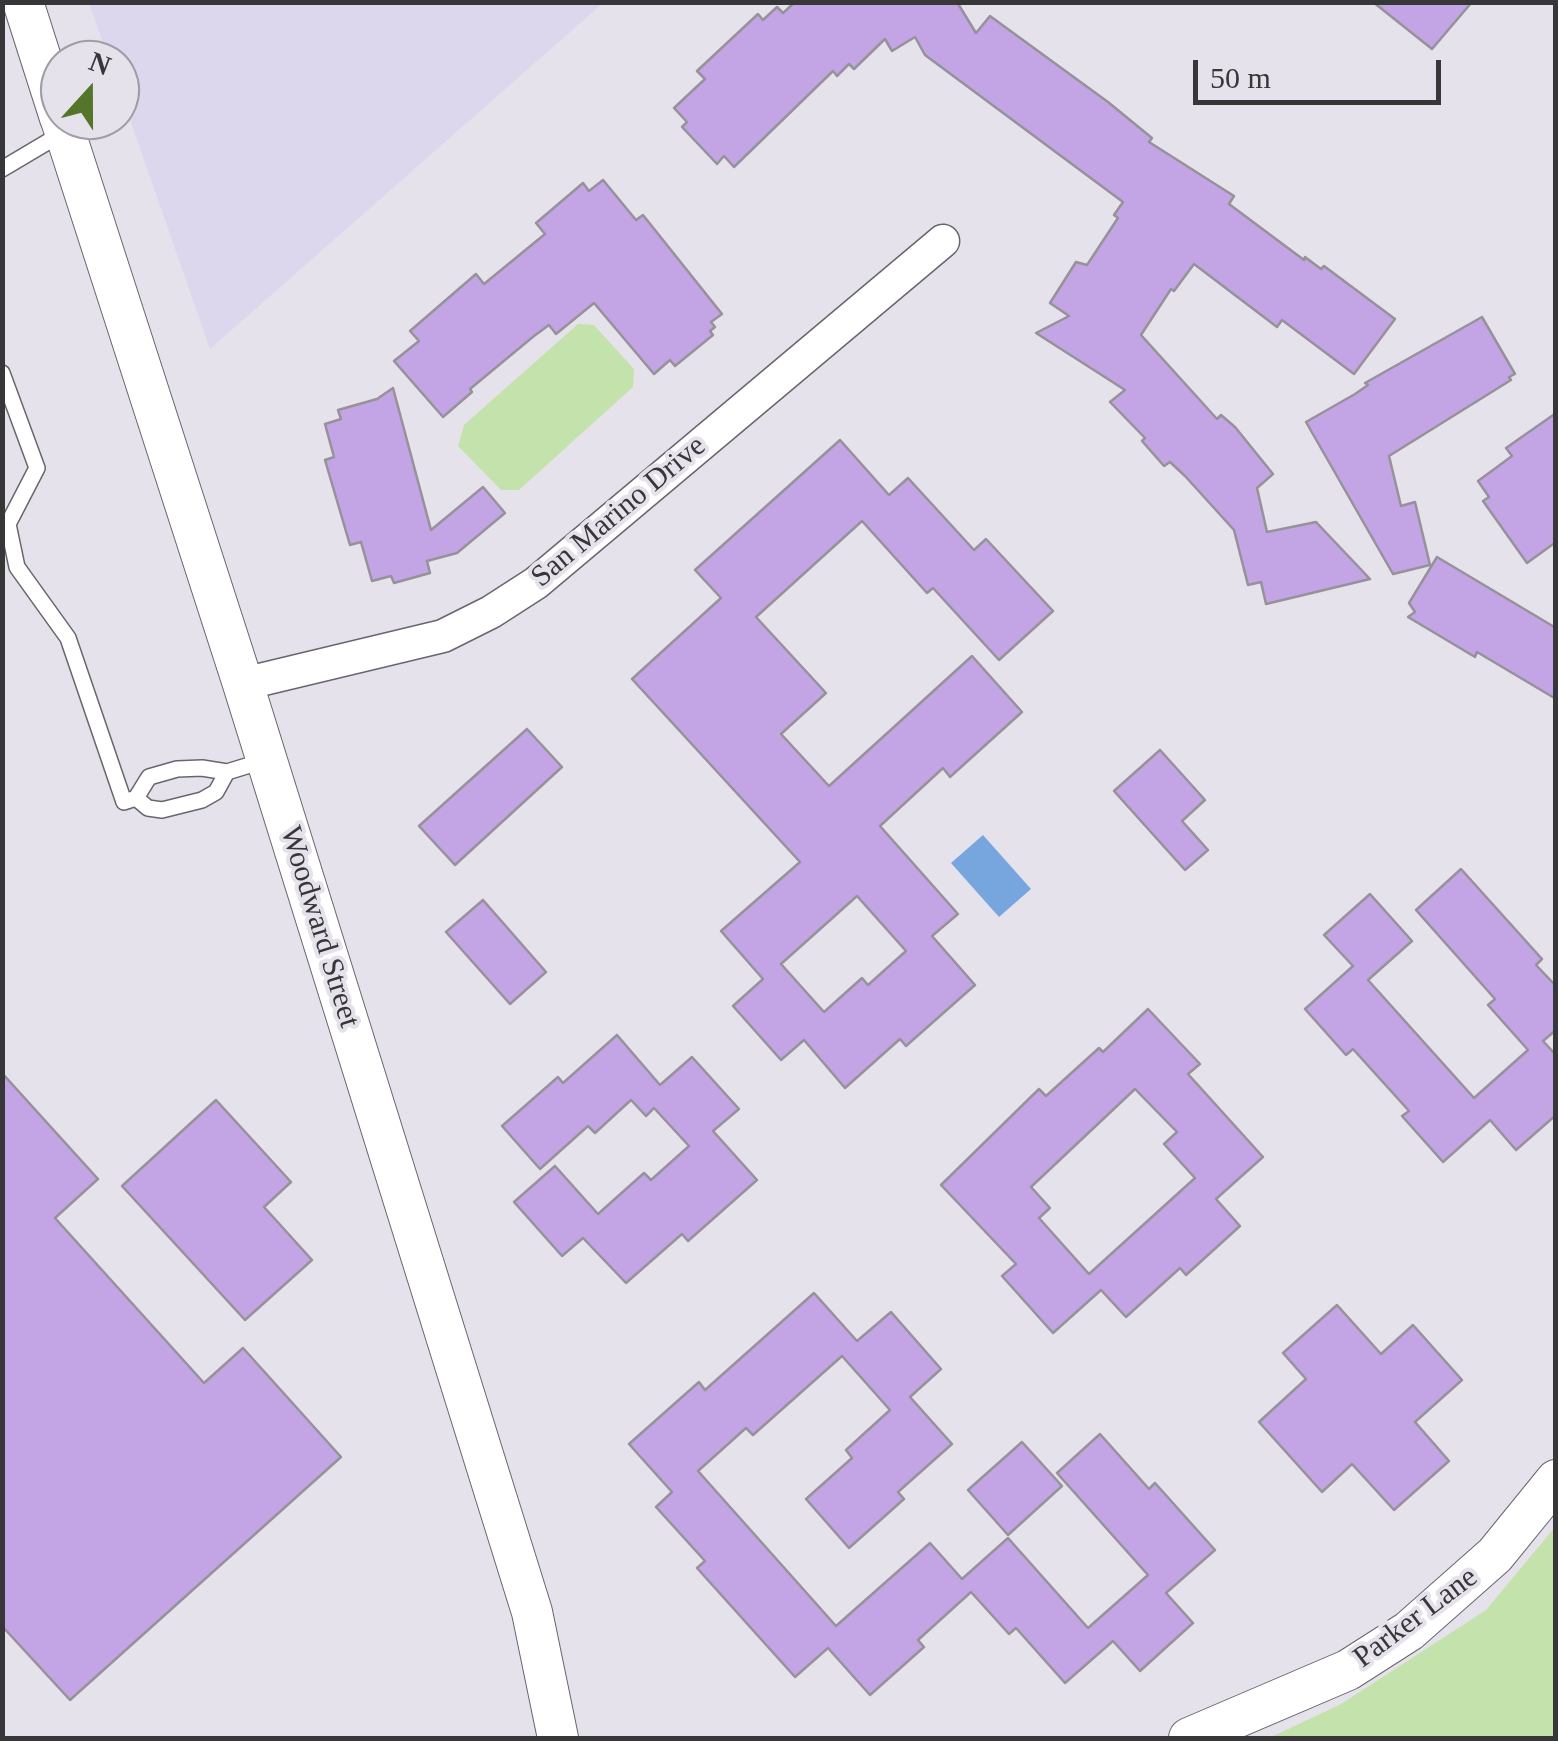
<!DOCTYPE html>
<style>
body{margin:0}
#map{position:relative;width:1558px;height:1741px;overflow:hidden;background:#e6e2eb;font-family:Georgia,serif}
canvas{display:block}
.frame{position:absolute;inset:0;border:5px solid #373639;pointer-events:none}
.north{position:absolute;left:40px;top:40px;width:100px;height:100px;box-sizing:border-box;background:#e6e2eb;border:2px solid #a09da4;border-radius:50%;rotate:21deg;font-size:28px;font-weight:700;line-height:40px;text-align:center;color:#373639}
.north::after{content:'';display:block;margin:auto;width:35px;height:45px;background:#55752b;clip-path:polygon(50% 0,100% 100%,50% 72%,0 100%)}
.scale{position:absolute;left:1193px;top:60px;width:248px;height:45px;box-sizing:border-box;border:5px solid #373639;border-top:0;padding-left:12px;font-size:30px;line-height:35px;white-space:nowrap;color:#373639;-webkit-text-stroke:8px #e6e2eb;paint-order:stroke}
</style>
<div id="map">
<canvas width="1558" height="1741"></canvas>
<div class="frame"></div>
<div class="north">N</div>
<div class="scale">50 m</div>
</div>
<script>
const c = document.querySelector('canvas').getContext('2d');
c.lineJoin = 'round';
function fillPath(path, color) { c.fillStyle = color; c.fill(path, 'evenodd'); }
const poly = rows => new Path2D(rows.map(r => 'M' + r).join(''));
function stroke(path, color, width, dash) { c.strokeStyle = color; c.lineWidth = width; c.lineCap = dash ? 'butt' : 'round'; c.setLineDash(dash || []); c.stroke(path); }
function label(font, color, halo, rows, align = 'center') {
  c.font = font + ' Georgia,serif'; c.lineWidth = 8; c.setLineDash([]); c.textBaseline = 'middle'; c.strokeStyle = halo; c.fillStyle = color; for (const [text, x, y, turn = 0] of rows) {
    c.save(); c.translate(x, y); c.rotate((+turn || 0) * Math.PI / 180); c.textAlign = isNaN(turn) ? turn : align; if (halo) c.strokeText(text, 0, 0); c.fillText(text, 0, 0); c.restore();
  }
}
const commercial = poly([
 [89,3,89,2,603,3,210,349,120,91,120,60,109,60]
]);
const green = poly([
 [578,324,594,325,634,369,633,387,519,490,501,490,458,446,464,425],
 [1555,1527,1555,1738,1269,1738,1341,1704,1486,1610]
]);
const water = poly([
 [983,835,1031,889,999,917,951,863]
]);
const building = poly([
 [795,2,957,2,976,33,990,16,1108,102,1152,138,1149,142,1234,196,1229,204,1304,260,1305,257,1321,269,1324,266,1395,319,1354,374,1282,320,1277,327,1194,264,1174,291,1171,289,1141,335,1217,419,1221,415,1235,427,1273,474,1257,488,1267,532,1316,522,1370,579,1266,604,1261,582,1248,585,1234,530,1185,476,1170,462,1164,466,1142,441,1145,438,1110,402,1125,390,1036,333,1069,316,1050,303,1076,262,1087,265,1118,218,1114,215,1123,202,925,55,915,37,892,51,885,39,854,69,849,64,837,76,833,71,734,167,724,156,717,164,682,127,687,122,674,108,705,79,697,71,758,14,763,20,777,7,783,13,795,2],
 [1373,2,1472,2,1432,49,1373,2],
 [603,180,636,220,643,215,722,314,711,322,715,327,710,331,713,335,675,366,670,360,654,374,594,303,556,334,549,325,534,336,470,389,472,392,443,417,394,361,419,341,410,331,476,274,484,284,545,234,536,223,583,183,589,191,603,180],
 [1482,317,1515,374,1509,377,1511,380,1389,456,1401,506,1415,502,1430,565,1393,574,1306,422,1355,394,1368,385,1365,383,1482,317],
 [393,388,431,530,483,487,505,513,457,553,427,561,430,573,394,583,391,576,372,581,361,542,350,545,325,460,334,457,325,424,341,419,338,410,377,399,393,388],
 [1556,413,1556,542,1527,563,1483,501,1489,497,1478,481,1512,456,1506,448,1556,413],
 [840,440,889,495,908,478,974,550,986,539,1053,611,999,660,933,588,927,593,862,521,756,617,826,693,781,734,829,786,972,656,1022,712,950,777,943,768,880,826,958,914,932,936,975,985,906,1046,900,1039,845,1088,804,1040,781,1060,733,1006,763,979,721,931,800,862,632,679,721,598,695,570,840,440],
 [857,896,906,951,868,985,862,978,824,1012,781,964,857,896],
 [1437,557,1556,628,1556,699,1477,652,1475,657,1408,617,1415,612,1409,603,1437,557],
 [527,729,562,767,455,865,419,826,527,729],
 [1160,750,1205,800,1182,821,1208,850,1185,870,1114,791,1160,750],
 [1461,869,1542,959,1536,965,1556,986,1556,1030,1543,1041,1556,1055,1556,1115,1516,1150,1490,1120,1443,1162,1402,1116,1409,1111,1353,1049,1346,1055,1305,1009,1353,966,1324,935,1370,894,1412,941,1368,980,1474,1098,1528,1050,1488,1005,1495,999,1416,910,1461,869],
 [483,900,546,972,510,1004,446,932,483,900],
 [1148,1009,1200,1064,1188,1074,1263,1157,1216,1199,1240,1226,1186,1275,1180,1268,1126,1317,1101,1290,1053,1333,1002,1276,1016,1264,941,1185,1039,1089,1046,1096,1099,1048,1103,1052,1148,1009],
 [1135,1089,1177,1132,1164,1144,1195,1178,1089,1274,1039,1218,1050,1208,1031,1187,1135,1089],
 [617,1035,660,1085,692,1057,739,1109,713,1131,757,1180,688,1241,682,1234,626,1283,583,1238,562,1256,514,1202,555,1166,598,1214,644,1173,651,1180,689,1146,654,1108,646,1116,631,1100,595,1133,588,1126,540,1169,502,1126,558,1077,563,1083,617,1035],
 [2,1073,98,1179,55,1218,204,1383,243,1348,341,1457,70,1700,2,1626,2,1073],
 [216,1100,291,1182,264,1207,312,1260,245,1320,122,1186,216,1100],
 [814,1293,857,1341,891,1312,941,1369,910,1397,952,1444,898,1492,904,1499,849,1548,806,1499,852,1458,846,1450,890,1410,842,1356,753,1435,746,1428,698,1471,836,1626,930,1543,962,1579,1008,1538,1088,1628,1148,1575,1057,1473,1100,1434,1149,1489,1155,1483,1215,1550,1166,1593,1193,1623,1140,1671,1113,1641,1065,1683,1016,1628,1009,1634,971,1592,918,1640,924,1647,870,1695,828,1648,795,1677,697,1568,705,1561,656,1507,672,1492,629,1444,699,1382,705,1390,814,1293],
 [1337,1305,1381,1354,1413,1325,1462,1380,1415,1422,1449,1461,1394,1510,1352,1464,1322,1492,1259,1422,1306,1379,1283,1353,1337,1305],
 [1022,1442,1062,1486,1008,1535,968,1490,1022,1442]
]);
const service = poly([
 [2,169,61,134],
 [2,373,37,468,8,524,17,567,68,638,124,802,136,798,149,777,177,769,202,768,227,772,266,760],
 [136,798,148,808,162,810,202,800,216,792,227,772]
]);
const minor = poly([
 [243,684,443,636,491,612,536,583,943,241]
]);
const tertiary = poly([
 [23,2,60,118],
 [61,120,243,684,532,1612,558,1738],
 [1189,1738,1348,1670,1409,1631,1495,1555,1556,1480]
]);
const streetNames = [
 ["San Marino Drive",619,512,-40],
 ["Woodward Street",319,927,73],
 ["Parker Lane",1416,1618,-37]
];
fillPath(commercial, '#dcd7ed');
fillPath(green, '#c4e3ac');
fillPath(water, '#77a6de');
fillPath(building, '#c3a4e5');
stroke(building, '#95929a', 2.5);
stroke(service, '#69656d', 18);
stroke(minor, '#69656d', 35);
stroke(tertiary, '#69656d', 42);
stroke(service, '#fff', 15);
stroke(minor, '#fff', 32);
stroke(tertiary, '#fff', 40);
label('30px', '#373639', '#e6e2eb', streetNames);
</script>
